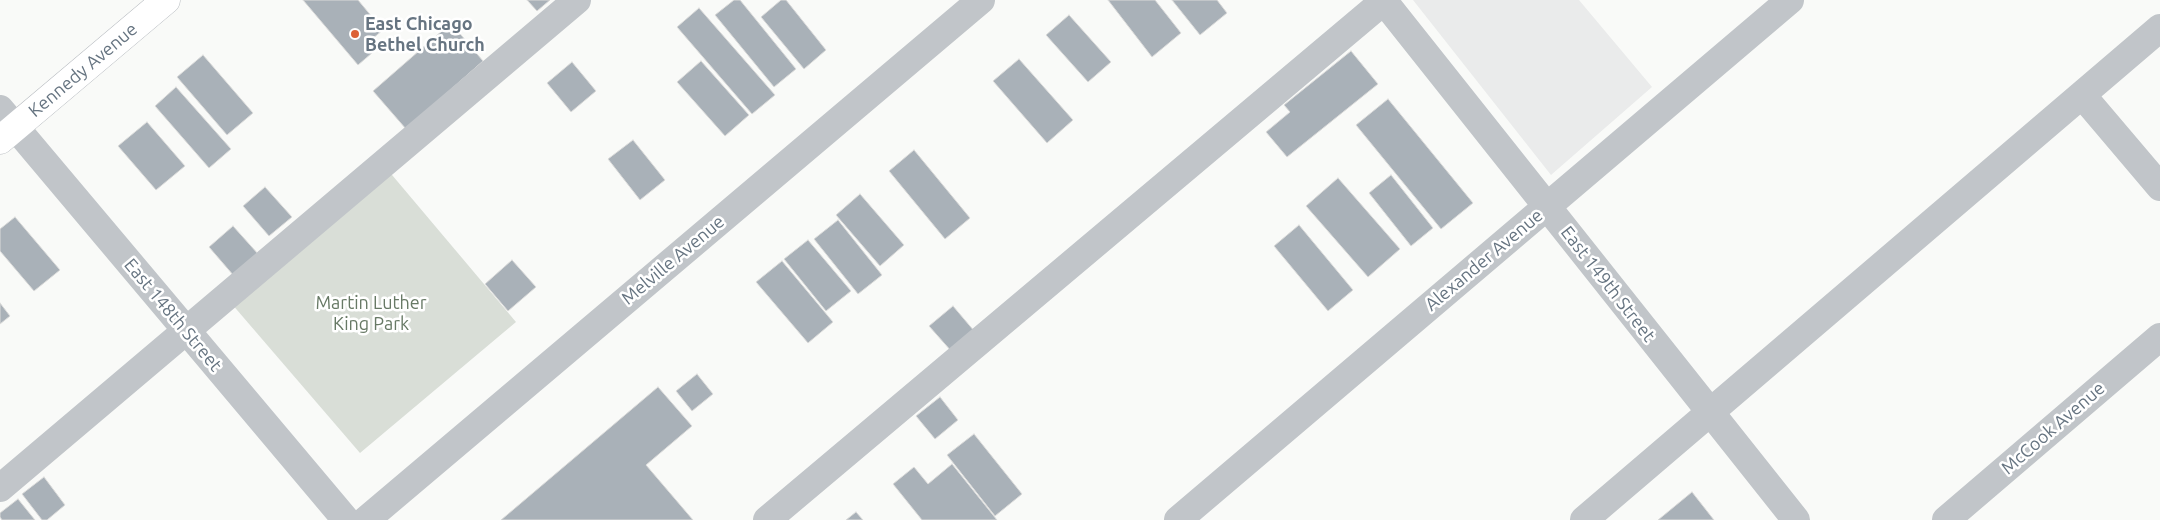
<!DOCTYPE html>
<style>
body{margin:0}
canvas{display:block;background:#f9faf8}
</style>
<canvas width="2160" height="520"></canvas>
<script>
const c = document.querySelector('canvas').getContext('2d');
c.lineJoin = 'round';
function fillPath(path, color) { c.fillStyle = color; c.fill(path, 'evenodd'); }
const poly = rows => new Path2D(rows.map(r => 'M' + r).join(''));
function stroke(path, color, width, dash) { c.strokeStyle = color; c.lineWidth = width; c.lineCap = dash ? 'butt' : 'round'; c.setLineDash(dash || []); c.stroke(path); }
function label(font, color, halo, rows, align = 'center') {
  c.font = font + ' Ubuntu,sans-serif'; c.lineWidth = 5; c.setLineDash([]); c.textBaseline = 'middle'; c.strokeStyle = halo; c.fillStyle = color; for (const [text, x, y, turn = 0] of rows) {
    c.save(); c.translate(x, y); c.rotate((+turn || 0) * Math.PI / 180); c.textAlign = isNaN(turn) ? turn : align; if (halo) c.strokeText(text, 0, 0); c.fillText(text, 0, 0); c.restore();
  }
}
const built = poly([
 [1413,0,1579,0,1652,87,1551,175]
]);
const green = poly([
 [387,169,516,322,360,453,231,303]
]);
const building = poly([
 [303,0,358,0,383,30,372,39,379,47,358,65,303,0],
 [527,0,550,0,537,11,527,0],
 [734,0,740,0,796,69,774,87,715,15,734,0],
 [781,0,786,0,826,50,804,69,761,17,781,0],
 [1108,0,1155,0,1181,33,1152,57,1108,0],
 [1172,0,1217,0,1227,13,1200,35,1172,0],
 [699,8,775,95,752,114,677,27,699,8],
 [1069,15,1111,62,1088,82,1046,35,1069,15],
 [451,23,483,61,406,129,373,91,451,23],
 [1351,51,1378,84,1287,157,1266,132,1290,112,1284,105,1351,51],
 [203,55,253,113,227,135,177,77,203,55],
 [1019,59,1073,120,1047,143,993,81,1019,59],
 [701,61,749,115,725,136,677,82,701,61],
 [572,62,596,91,571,112,547,83,572,62],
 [176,87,231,149,209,168,155,106,176,87],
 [1388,99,1473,203,1441,229,1356,125,1388,99],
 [147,122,185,166,156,190,118,146,147,122],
 [633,140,665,180,640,200,608,159,633,140],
 [914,150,970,218,945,239,889,171,914,150],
 [1391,175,1433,228,1411,246,1369,193,1391,175],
 [1338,178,1400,249,1368,277,1306,206,1338,178],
 [265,187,292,217,269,236,243,206,265,187],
 [860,194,904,245,880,266,836,215,860,194],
 [15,217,60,270,34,291,0,251,0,229,15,217],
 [838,220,882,275,858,294,814,239,838,220],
 [1299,225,1353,290,1328,311,1274,246,1299,225],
 [233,226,259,255,234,276,209,247,233,226],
 [808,240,851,291,826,311,784,259,808,240],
 [512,260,536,287,508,311,485,284,512,260],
 [782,261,833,322,808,343,756,282,782,261],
 [0,303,10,316,0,324,0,303],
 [953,306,975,332,952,352,929,326,953,306],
 [697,374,713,394,692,411,676,391,697,374],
 [658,387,692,426,646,465,693,520,501,520,658,387],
 [940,397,958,420,935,439,916,416,940,397],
 [974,434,1022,494,995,516,947,455,974,434],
 [952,464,997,520,922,520,893,484,914,467,928,484,952,464],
 [44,477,65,505,47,520,42,520,22,494,44,477],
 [1692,492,1714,520,1658,520,1692,492],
 [18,499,35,520,2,520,0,517,0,513,18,499],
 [856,512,863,520,846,520,856,512]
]);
const minor = poly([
 [1383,0,1796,520],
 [2082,95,2160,187],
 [0,109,346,520],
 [0,488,577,0],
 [366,520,981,0],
 [767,520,1385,0],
 [1178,520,1790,0],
 [1584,520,2160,28],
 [1946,520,2160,337]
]);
const major = poly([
 [0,140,166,0]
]);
const markers = [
 [355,34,5,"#dc6135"]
];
const poiNames = [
 ["East Chicago",365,24],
 ["Bethel Church",365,45]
];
const streetNames = [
 ["Kennedy Avenue",83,70,-40],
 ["Melville Avenue",673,260,-40],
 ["Alexander Avenue",1484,260,-40],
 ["East 149th Street",1608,284,52],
 ["East 148th Street",173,315,50],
 ["McCook Avenue",2053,428,-41]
];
const parkNames = [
 ["Martin Luther",371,303],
 ["King Park",371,324]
];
fillPath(built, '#eaebeb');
fillPath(green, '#d9ded7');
fillPath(building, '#a9b1b8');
stroke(building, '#dbdbda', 1);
stroke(major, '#b5b9be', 29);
stroke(minor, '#c1c5c9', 28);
stroke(major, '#fff', 28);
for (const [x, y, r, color] of markers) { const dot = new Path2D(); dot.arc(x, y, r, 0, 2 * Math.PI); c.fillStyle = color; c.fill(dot); stroke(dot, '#fff', 2); }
label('bold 18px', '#667481', '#fff', poiNames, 'left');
label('18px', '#667481', '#fff', streetNames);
label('18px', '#677965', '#fff', parkNames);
</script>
